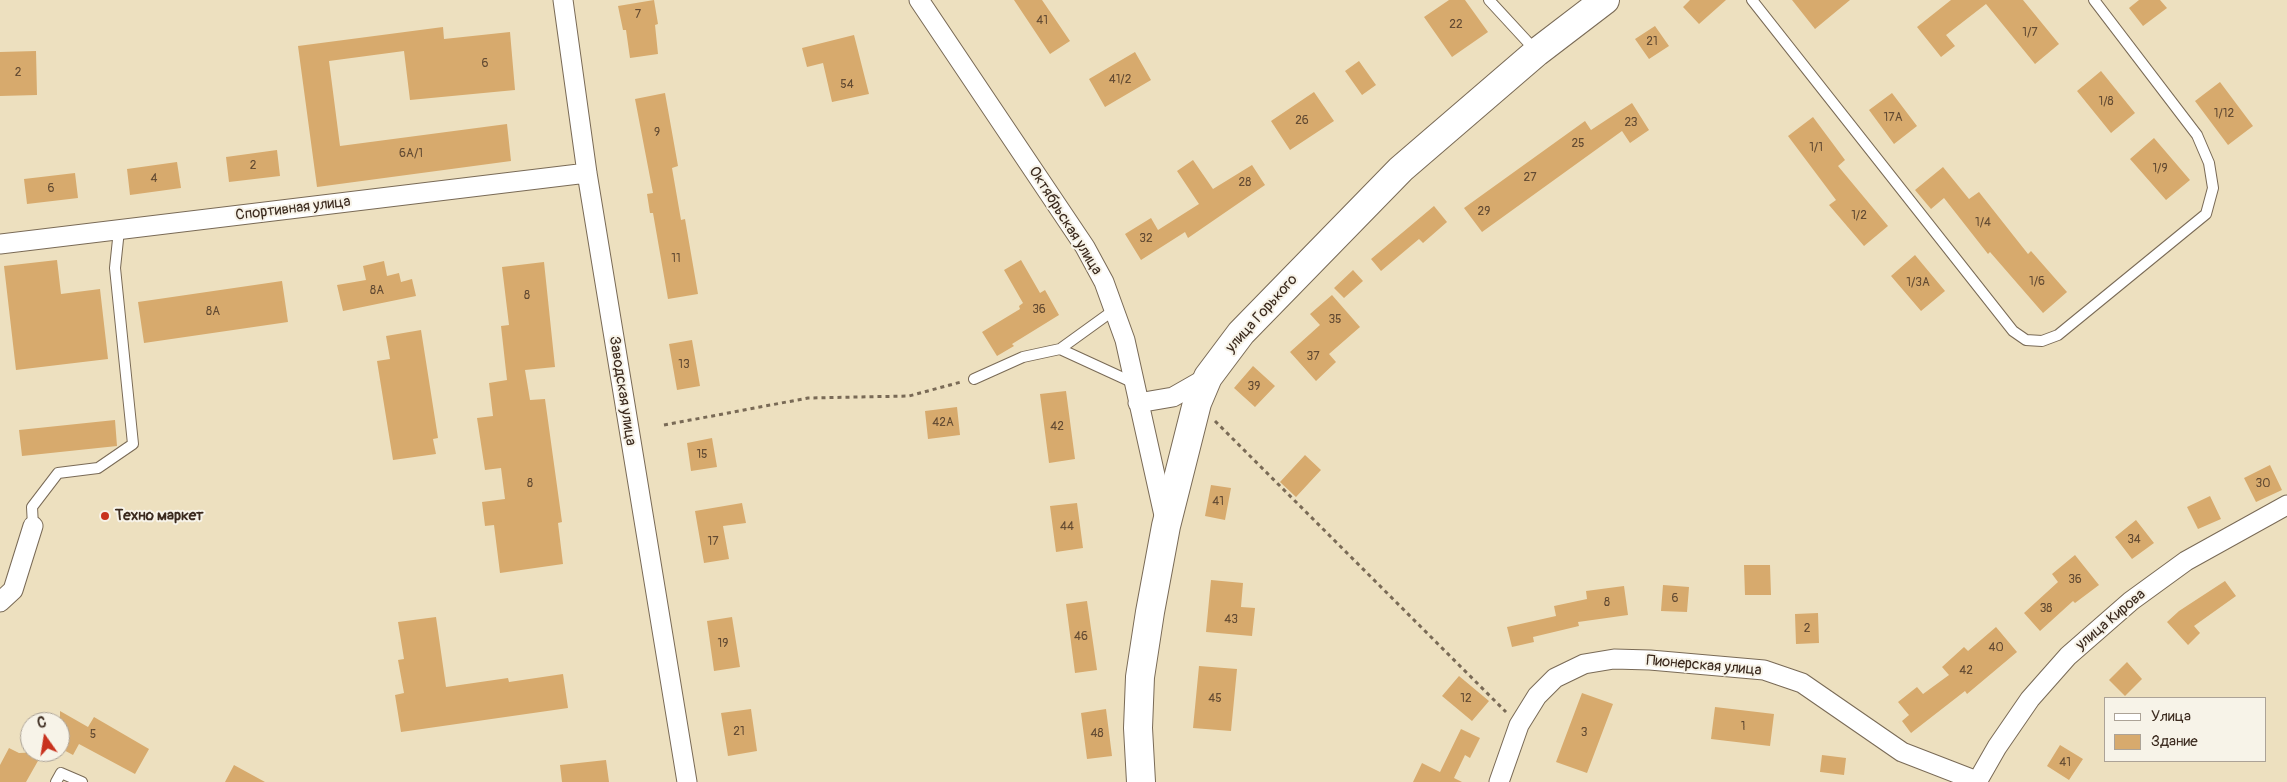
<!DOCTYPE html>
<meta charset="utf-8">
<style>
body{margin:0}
#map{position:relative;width:2287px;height:782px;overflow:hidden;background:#ede0bf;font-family:Pangolin,sans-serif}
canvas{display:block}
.legend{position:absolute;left:2104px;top:697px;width:162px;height:65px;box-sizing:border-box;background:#f7f3e8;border:1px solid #aca397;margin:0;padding:6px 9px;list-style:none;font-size:15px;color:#3b2a1e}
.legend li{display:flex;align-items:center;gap:10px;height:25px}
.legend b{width:25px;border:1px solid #aca397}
.north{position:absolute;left:20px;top:712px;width:50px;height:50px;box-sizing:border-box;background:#f7f3e8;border:1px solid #aca397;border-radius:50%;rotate:347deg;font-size:14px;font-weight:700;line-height:20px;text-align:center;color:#3b2a1e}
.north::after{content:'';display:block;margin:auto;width:18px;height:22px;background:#c8321e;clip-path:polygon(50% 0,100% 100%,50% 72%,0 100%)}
</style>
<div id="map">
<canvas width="2287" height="782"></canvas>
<ul class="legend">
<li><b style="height:6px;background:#fff"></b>Улица</li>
<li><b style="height:14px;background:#d7aa6d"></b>Здание</li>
</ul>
<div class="north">С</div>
</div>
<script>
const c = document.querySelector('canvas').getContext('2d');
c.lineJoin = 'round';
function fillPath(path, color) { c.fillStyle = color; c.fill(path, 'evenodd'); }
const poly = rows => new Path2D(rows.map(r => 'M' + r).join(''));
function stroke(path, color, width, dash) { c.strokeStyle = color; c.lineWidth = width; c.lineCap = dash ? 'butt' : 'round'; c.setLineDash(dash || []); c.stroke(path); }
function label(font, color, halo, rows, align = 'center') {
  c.font = font + ' Pangolin,sans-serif'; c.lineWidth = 4; c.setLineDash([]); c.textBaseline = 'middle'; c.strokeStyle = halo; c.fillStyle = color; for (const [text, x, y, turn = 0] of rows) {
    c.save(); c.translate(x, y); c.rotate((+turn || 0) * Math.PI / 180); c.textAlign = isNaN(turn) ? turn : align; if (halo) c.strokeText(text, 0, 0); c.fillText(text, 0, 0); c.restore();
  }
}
const building = poly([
 [654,0,658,24,655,25,658,54,630,58,626,30,623,30,618,6],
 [1014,0,1042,0,1070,41,1050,54],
 [1449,0,1465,0,1488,32,1452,57,1424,17],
 [1690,0,1726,0,1699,24,1683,7],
 [1792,0,1850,0,1815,29],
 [1951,0,2023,0,2059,44,2035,64,1986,4,1946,35,1955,46,1941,57,1917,27],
 [2139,0,2160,0,2167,8,2143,26,2129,8],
 [1655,26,1669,46,1649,59,1635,39],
 [443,27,444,39,510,32,515,90,410,100,404,51,329,61,340,146,507,124,511,161,317,187,298,46],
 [854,35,869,94,832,102,823,63,807,67,802,48],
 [36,51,37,95,0,96,0,52],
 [1135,52,1151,80,1105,107,1089,79],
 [1359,61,1376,85,1362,95,1345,71],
 [2101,71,2135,113,2111,133,2077,91],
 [2220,82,2253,126,2228,145,2195,101],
 [1314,92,1334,121,1290,150,1271,121],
 [665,93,678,166,672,168,681,220,685,219,698,294,668,299,653,213,650,213,647,194,653,193,635,99],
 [1892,93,1917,126,1894,144,1869,110],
 [1632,103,1649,130,1630,143,1622,131,1482,232,1464,208,1585,121,1591,130],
 [1813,117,1845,160,1838,166,1888,226,1864,246,1829,205,1836,200,1788,136],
 [2154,138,2190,180,2166,200,2130,159],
 [277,150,280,176,229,182,226,157],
 [1193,160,1213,189,1252,165,1265,185,1188,238,1185,232,1141,260,1125,234,1151,218,1158,230,1199,204,1177,171],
 [177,162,181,188,130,195,127,169],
 [1943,167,1969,199,1979,192,2028,254,2031,251,2067,292,2043,313,1990,252,1988,254,1944,198,1931,209,1915,190],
 [75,173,78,198,27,204,24,179],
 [1434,206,1447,222,1423,243,1419,239,1381,271,1371,259],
 [1915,255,1945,291,1921,311,1891,276],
 [57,260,61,294,100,289,108,359,16,370,4,266],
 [1021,260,1040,293,1045,290,1059,315,1012,344,1014,346,997,356,982,332,1020,309,1019,306,1023,303,1004,270],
 [384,261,387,276,399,273,401,282,412,279,416,296,343,311,337,285,366,280,363,266],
 [544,262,555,367,525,370,530,400,545,399,562,522,558,523,563,564,500,573,494,525,485,526,482,502,505,499,501,468,485,470,477,418,493,416,489,383,507,380,501,326,509,325,502,267],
 [1353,270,1363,281,1344,298,1334,288],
 [282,281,288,322,144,343,138,302],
 [1332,295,1360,327,1329,354,1336,362,1316,381,1290,352,1320,325,1310,314],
 [421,330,438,438,433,439,436,454,393,460,377,361,390,359,386,336],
 [692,340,700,386,677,390,669,344],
 [1253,366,1275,386,1255,407,1234,388],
 [1066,391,1075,459,1049,463,1040,394],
 [957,407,960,435,928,439,925,411],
 [115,420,117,446,22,456,19,430],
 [712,438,717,467,691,471,687,443],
 [1305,455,1321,470,1296,497,1280,482],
 [2270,465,2282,490,2256,502,2244,478],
 [1211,485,1231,488,1225,520,1205,516],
 [2210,496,2221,519,2198,529,2187,507],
 [742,503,746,523,723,526,729,559,704,563,695,511],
 [1077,503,1083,548,1056,552,1050,506],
 [2136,520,2154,543,2132,559,2115,537],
 [2075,555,2099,585,2075,603,2073,601,2040,631,2024,613,2058,582,2052,574],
 [1744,565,1770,565,1771,595,1745,595],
 [1211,580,1243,583,1241,607,1255,608,1252,636,1206,632],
 [2225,581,2236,596,2194,626,2200,633,2188,645,2167,622,2179,611],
 [1663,585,1689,587,1687,612,1661,611],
 [1624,586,1628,615,1578,622,1579,626,1533,637,1534,642,1512,647,1507,627,1556,616,1554,606,1587,599,1586,591],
 [1087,601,1097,670,1075,673,1066,604],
 [1818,613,1819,643,1796,644,1795,614],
 [436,617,446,687,508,678,509,682,563,674,568,708,401,732,395,695,404,693,398,660,404,659,398,622],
 [732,617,740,667,714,671,707,621],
 [1996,627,2017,652,1967,694,1965,691,1911,733,1902,721,1909,715,1898,702,1917,687,1923,694,1949,675,1942,667,1964,647,1968,651],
 [2127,662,2142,679,2125,696,2109,680],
 [1199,666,1237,669,1231,731,1193,728],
 [1459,676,1489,701,1472,721,1442,696],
 [1582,693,1613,704,1587,773,1556,762],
 [1715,707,1774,714,1770,746,1711,739],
 [751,709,757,751,728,756,721,713],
 [1106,709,1112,756,1087,759,1081,713],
 [60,711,88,727,94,717,149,749,135,774,79,744,73,755,60,748],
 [1461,729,1480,738,1470,758,1465,755,1454,778,1462,782,1413,782,1422,763,1440,772],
 [2060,745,2083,759,2069,780,2047,766],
 [9,748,19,753,43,752,26,782,0,782,0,765],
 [1822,755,1846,758,1844,775,1820,772],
 [606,760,609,782,562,782,560,765],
 [234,765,265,782,225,782]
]);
const path = poly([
 [1215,421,1506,712],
 [664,425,808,398,909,396,961,382]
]);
const service = poly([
 [1489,0,1536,51],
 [1752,0,2013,331,2026,340,2042,341,2058,335,2206,214,2213,188,2209,163,2197,135,2094,0],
 [1060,349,1134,383],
 [974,379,1023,357,1060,349,1114,310],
 [33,526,32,507,58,473,98,468,133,444,115,268,119,230],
 [56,782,61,773,82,782]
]);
const minor = poly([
 [563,0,587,173,687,782],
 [919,0,1085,247,1104,282,1125,340,1165,520],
 [0,244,587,173],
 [1138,403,1173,397,1208,377],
 [0,602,13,590,33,526],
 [1499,782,1519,725,1537,696,1555,678,1584,664,1614,659,1650,660,1764,670,1802,683,1902,752,1977,781],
 [1977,782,1997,747,2030,699,2068,656,2131,601,2186,561,2287,505]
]);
const secondary = poly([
 [1141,782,1138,728,1140,677,1150,612,1166,526,1197,403,1208,377,1241,333,1401,169,1537,52,1605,0]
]);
const markers = [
 [105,516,5,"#c8321e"]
];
const numberNames = [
 ["7",638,15],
 ["41",1042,21],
 ["22",1456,25],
 ["1/7",2030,33],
 ["21",1652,42],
 ["6",485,64],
 ["2",18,73],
 ["41/2",1120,80],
 ["54",847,85],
 ["1/8",2106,102],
 ["1/12",2224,114],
 ["17А",1893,118],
 ["26",1302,121],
 ["23",1631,123],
 ["9",657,133],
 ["25",1578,144],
 ["1/1",1816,148],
 ["6А/1",411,154],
 ["2",253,166],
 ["1/9",2160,169],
 ["27",1530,178],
 ["4",154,179],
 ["28",1245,183],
 ["6",51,189],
 ["29",1484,212],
 ["1/2",1859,216],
 ["1/4",1983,223],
 ["32",1146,239],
 ["11",676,259],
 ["1/6",2037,282],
 ["1/3А",1918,283],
 ["8А",377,291],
 ["8",527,296],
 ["36",1039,310],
 ["8А",213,312],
 ["35",1335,320],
 ["37",1313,357],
 ["13",684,365],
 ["39",1254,387],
 ["42А",943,423],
 ["42",1057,427],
 ["15",702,455],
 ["8",530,484],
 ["30",2263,484],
 ["41",1218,502],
 ["44",1067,527],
 ["34",2134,540],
 ["17",713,542],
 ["36",2075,580],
 ["6",1675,599],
 ["8",1607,603],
 ["38",2046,609],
 ["43",1231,620],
 ["2",1807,629],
 ["46",1081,637],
 ["19",723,644],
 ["40",1996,648],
 ["42",1966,671],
 ["45",1215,699],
 ["12",1466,699],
 ["1",1743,727],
 ["21",739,732],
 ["3",1584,733],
 ["48",1097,734],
 ["5",93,735],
 ["41",2065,763]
];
const streetNames = [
 ["Спортивная улица",293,209,-7],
 ["Октябрьская улица",1065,221,58],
 ["улица Горького",1262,314,-48],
 ["Заводская улица",622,391,81],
 ["улица Кирова",2111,620,-40],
 ["Пионерская улица",1704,666,5]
];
const poiNames = [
 ["Техно маркет",115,516]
];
fillPath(building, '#d7aa6d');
stroke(service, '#796a56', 12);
stroke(minor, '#796a56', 21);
stroke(secondary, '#796a56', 30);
stroke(path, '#796a56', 3, [4, 4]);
stroke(service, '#fff', 10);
stroke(minor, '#fff', 19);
stroke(secondary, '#fff', 28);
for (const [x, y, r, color] of markers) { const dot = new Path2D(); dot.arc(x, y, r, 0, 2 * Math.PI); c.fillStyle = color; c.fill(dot); stroke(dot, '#f7f3e8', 2); }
label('12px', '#624a32', null, numberNames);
label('15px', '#3b2a1e', '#f7f3e8', streetNames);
label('bold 15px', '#3b2a1e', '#f7f3e8', poiNames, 'left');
</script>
